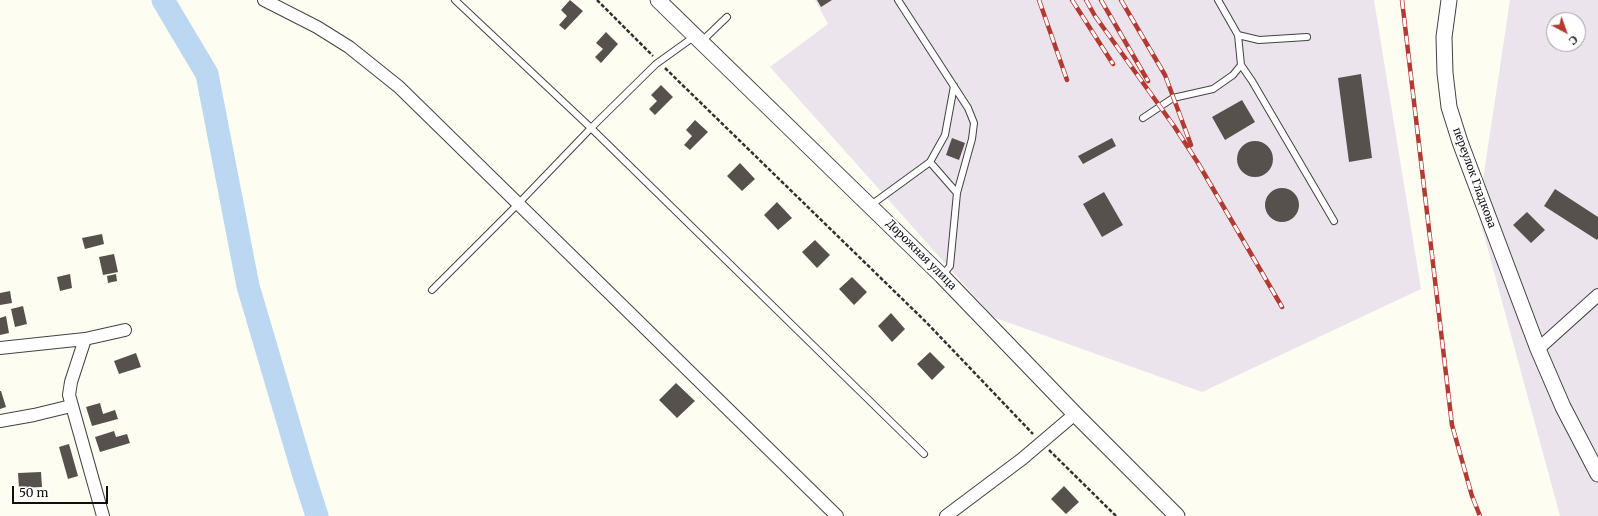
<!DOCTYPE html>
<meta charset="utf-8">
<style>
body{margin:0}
#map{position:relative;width:1598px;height:516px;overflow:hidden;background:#fefdf2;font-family:Merriweather,serif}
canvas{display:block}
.north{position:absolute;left:1546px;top:12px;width:40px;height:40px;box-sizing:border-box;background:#fff;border:1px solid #9f9f9f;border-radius:50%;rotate:139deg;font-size:11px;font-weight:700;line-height:16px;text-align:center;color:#0f0f0f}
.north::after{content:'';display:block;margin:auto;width:14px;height:18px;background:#b33a32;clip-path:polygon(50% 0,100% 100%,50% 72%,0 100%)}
.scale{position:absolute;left:12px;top:486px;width:96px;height:18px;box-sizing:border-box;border:2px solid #0f0f0f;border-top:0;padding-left:5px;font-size:12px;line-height:14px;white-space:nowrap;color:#0f0f0f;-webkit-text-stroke:3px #fff;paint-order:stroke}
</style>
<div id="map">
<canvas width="1598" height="516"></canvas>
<div class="north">С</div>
<div class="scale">50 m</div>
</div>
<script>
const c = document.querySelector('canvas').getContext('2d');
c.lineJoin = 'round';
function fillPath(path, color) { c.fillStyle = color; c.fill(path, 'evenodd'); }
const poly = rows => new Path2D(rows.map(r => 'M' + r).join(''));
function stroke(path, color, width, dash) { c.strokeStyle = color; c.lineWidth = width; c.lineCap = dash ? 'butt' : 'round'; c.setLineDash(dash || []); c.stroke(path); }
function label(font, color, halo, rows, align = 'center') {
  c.font = font + ' Merriweather,serif'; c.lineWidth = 4; c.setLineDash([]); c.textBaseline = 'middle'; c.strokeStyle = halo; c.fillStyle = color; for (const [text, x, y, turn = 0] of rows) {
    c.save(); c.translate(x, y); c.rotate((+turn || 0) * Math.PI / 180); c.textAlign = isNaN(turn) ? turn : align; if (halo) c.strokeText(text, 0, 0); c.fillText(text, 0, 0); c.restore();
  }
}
const industrial = poly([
 [815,0,1374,0,1421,289,1202,392,993,317,770,67,828,24],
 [1510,0,1598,0,1598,516,1560,516,1478,213],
 [1554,20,1578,20,1578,44,1554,44]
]);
const river = poly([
 [163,0,207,74,248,286,302,469,317,516]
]);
const building = poly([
 [570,0,583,11,565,30,559,25,567,16,561,10],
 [817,0,832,0,821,7],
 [606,32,618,44,601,63,595,57,603,49,596,43],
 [1361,74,1372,158,1349,162,1338,78],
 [661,85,673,97,655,115,649,109,657,101,651,95],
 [1242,100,1255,122,1225,140,1212,117],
 [695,120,708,132,690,150,684,145,692,136,686,130],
 [952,138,965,143,959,160,946,155],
 [1112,138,1116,146,1083,164,1078,156],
 '1237 159a18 18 0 1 1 36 0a18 18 0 1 1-36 0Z',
 [740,163,755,179,742,191,727,176],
 '1265 205a17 17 0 1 1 34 0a17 17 0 1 1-34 0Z',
 [1555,189,1598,217,1598,238,1597,240,1544,206],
 [1104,192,1123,225,1102,237,1083,204],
 [777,202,792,218,778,230,764,215],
 [1527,212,1545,230,1531,243,1513,225],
 [102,234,104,244,85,249,82,238],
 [815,240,830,255,817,268,802,252],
 [114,254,118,272,103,275,99,257],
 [70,274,72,288,60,291,57,277],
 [116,274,117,281,108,283,107,276],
 [852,277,867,292,854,305,839,289],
 [10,291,12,303,0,305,0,293],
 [23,306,27,324,15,327,11,309],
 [891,313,905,329,892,342,878,326],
 [6,316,9,333,0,335,0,318],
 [930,352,945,367,932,380,917,364],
 [136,353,141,367,119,374,114,361],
 [676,383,695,401,677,418,659,400],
 [0,391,1,391,6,407,0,409],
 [100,403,103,414,115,410,118,419,92,426,86,407],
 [114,431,116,437,127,434,130,443,100,452,95,437],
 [69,444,78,476,68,479,59,447],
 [41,472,42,487,19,488,18,473],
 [1064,486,1079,502,1066,514,1051,499]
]);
const path = poly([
 [597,0,653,56],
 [665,68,927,323,1033,434],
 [1049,450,1116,516]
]);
const service = poly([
 [455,0,591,128,924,454],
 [898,0,968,108,974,123,972,139,957,193],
 [1238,35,1259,40,1307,37],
 [701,42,727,17],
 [1241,65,1252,81,1334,221],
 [1143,118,1173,98,1213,89,1233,75,1241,65,1238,35,1218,0],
 [930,162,945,135,954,86],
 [871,205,930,162,957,193,950,266,942,276],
 [432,290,518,204,591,128,656,64,695,36]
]);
const minor = poly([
 [264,0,317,27,349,47,399,87,837,516],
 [85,339,71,382,69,395,103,516],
 [0,348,85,339,125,330],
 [1538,349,1598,295],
 [0,421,34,415,71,406],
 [946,516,1022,459,1075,414]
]);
const tertiary = poly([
 [658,0,942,276,1075,414,1177,516],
 [1449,0,1444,37,1445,73,1449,107,1460,142,1538,349,1563,407,1598,474]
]);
const rail = poly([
 [1039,0,1067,80],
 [1072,0,1113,64],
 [1086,0,1095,16,1174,126,1198,163,1282,307],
 [1101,0,1148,81],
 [1121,0,1165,75,1191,145],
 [1402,0,1452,425,1472,496,1480,516]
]);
const streetNames = [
 ["переулок Гладкова",1474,178,70],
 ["Дорожная улица",921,255,45]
];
fillPath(industrial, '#ece4ec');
stroke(river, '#bbd7f1', 23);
fillPath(building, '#56514c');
stroke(service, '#424242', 8);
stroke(minor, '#424242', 14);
stroke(tertiary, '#424242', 17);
stroke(path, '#313131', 2.5, [4, 2]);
stroke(service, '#fff', 6);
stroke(minor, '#fff', 12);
stroke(tertiary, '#fff', 15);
stroke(rail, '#b33a32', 4.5);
stroke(rail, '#fff', 3, [9]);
label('11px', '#0f0f0f', '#fff', streetNames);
</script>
